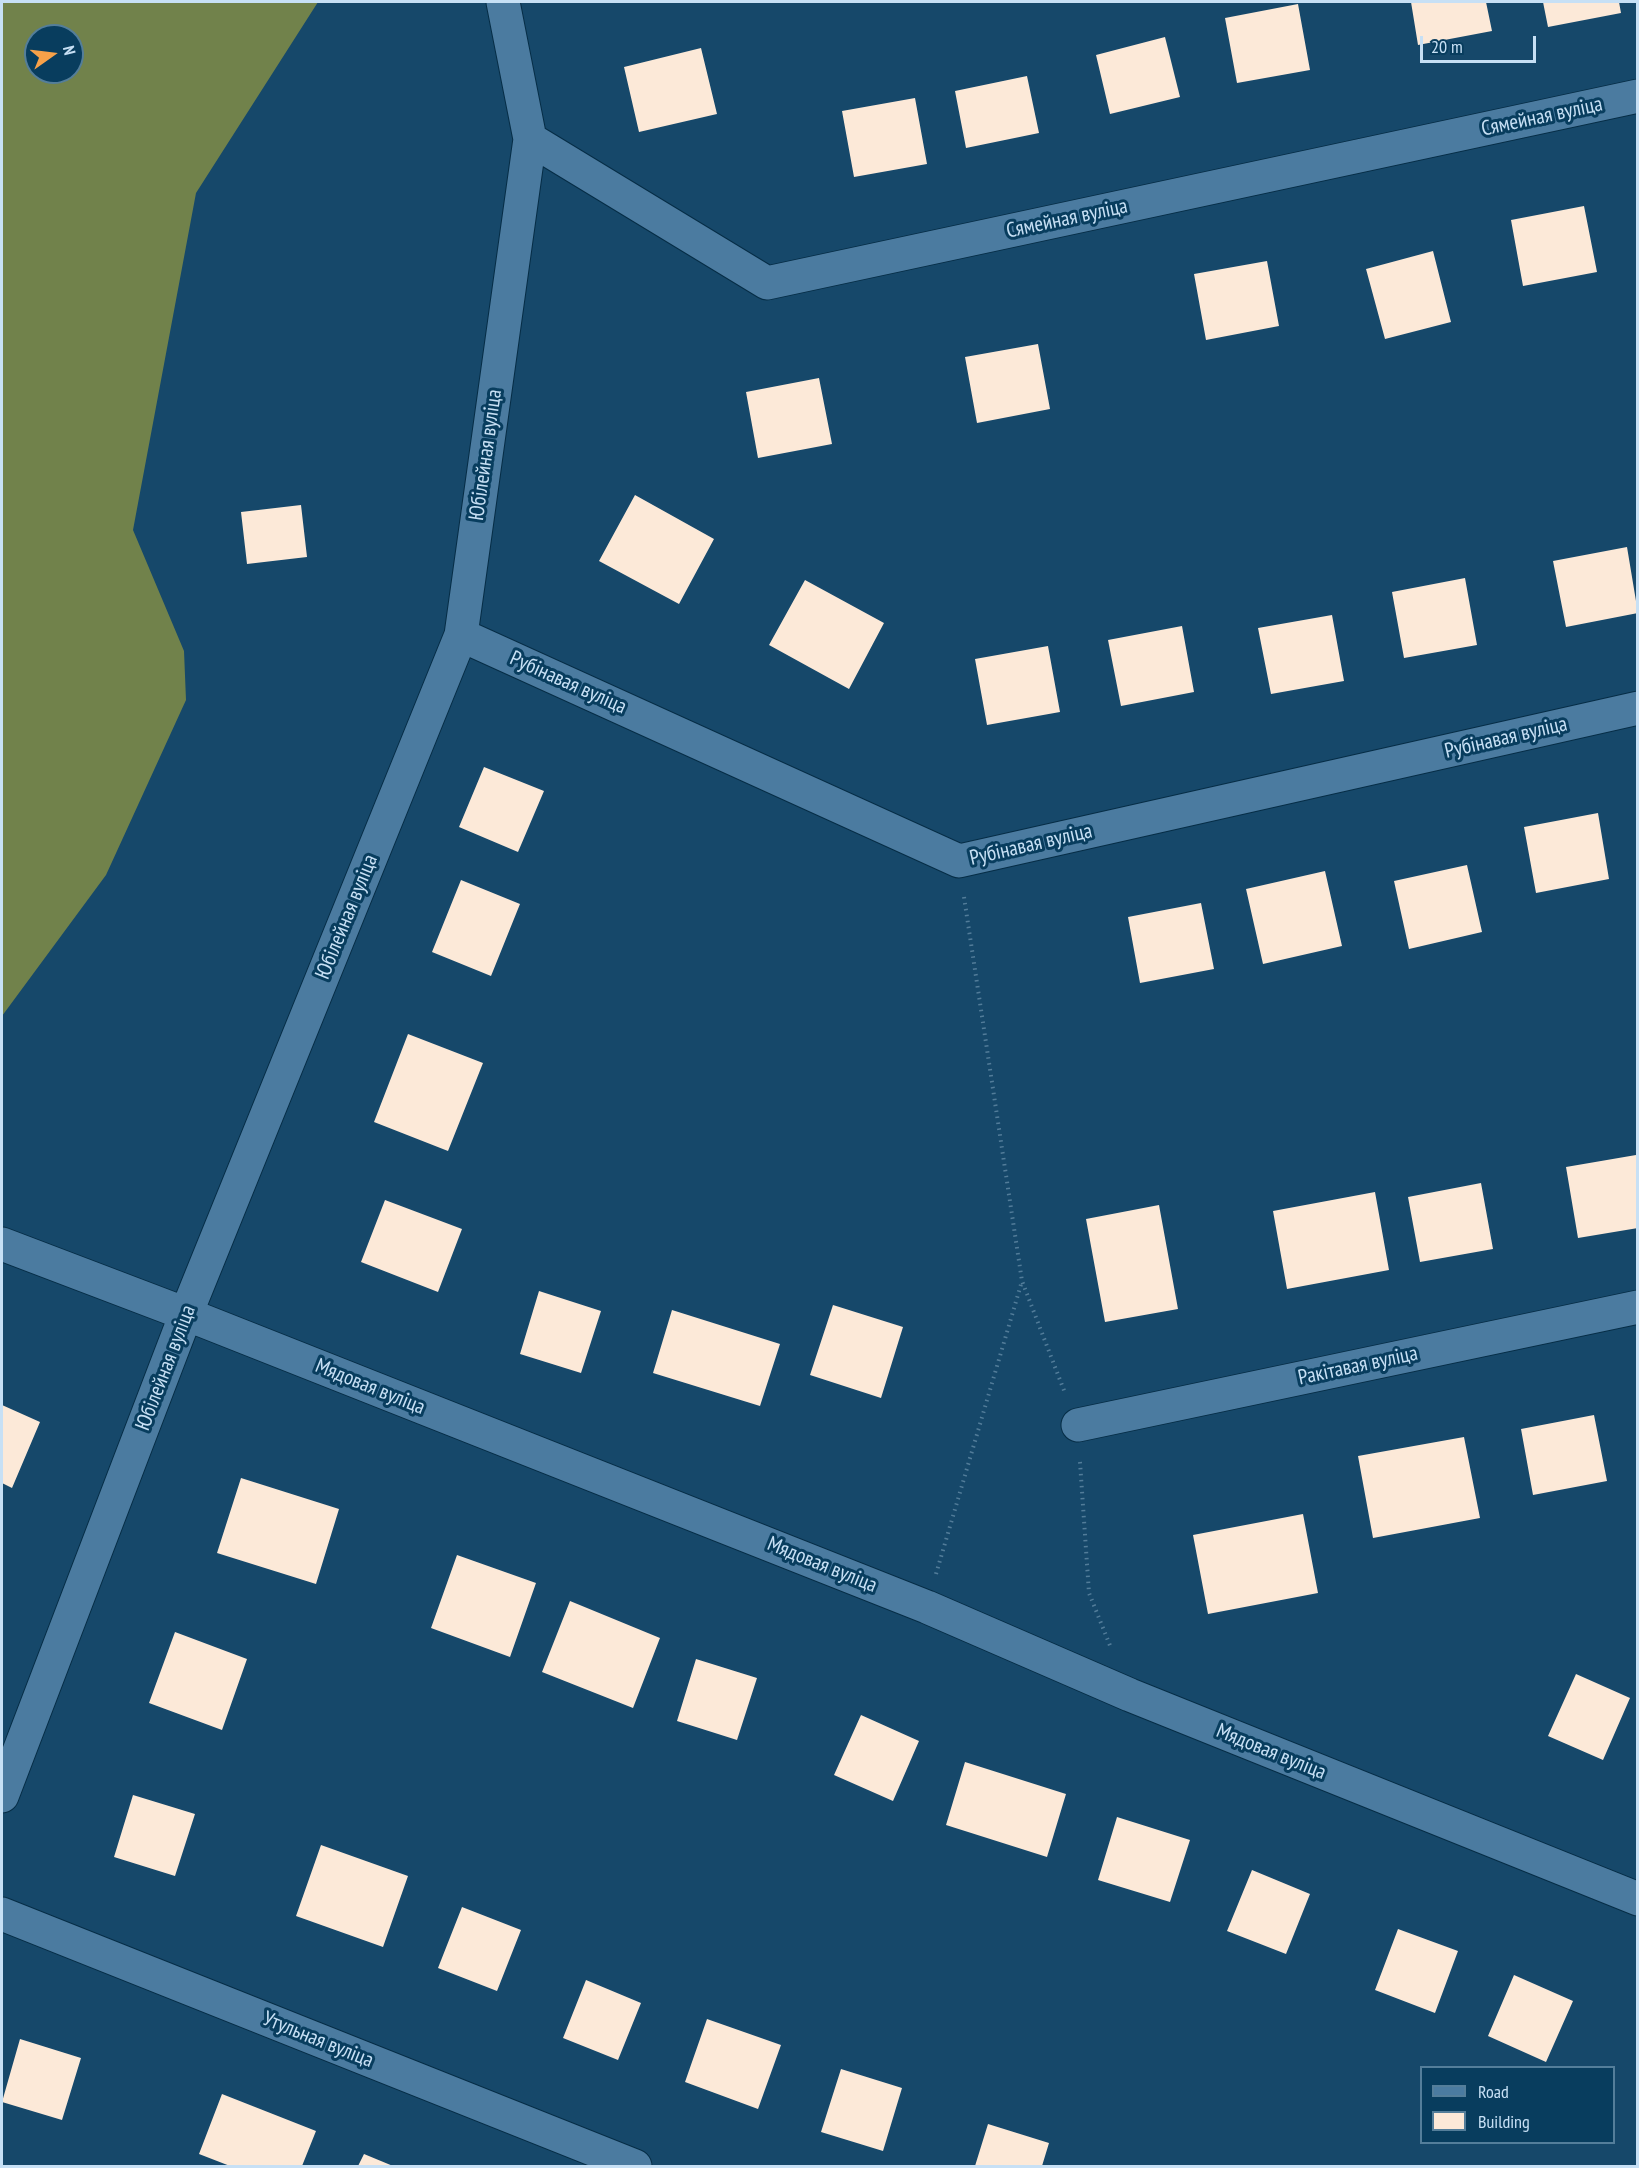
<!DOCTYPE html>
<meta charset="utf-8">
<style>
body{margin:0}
#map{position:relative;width:1639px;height:2168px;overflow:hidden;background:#16486a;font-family:"PT Sans Narrow",sans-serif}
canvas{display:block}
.frame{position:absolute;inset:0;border:3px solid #c7e0f5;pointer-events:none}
.legend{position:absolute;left:1420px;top:2066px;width:195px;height:78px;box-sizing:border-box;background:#083d5e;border:2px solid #547e9a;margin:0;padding:8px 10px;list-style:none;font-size:18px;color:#c7e0f5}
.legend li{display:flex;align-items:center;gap:12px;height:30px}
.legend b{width:30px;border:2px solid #547e9a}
.north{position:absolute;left:24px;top:24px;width:60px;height:60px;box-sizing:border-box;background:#083d5e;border:2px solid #547e9a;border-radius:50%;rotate:76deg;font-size:16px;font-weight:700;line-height:24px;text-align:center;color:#c7e0f5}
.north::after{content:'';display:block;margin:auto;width:21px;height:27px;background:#f7a149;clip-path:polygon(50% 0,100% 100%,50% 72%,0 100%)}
.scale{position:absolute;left:1420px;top:36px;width:116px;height:27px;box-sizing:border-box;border:3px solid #c7e0f5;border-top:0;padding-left:8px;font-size:18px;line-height:21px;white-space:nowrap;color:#c7e0f5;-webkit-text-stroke:4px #083d5e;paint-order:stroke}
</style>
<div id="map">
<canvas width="1639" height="2168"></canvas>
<div class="frame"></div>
<ul class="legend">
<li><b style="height:8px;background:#4b7ba0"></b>Road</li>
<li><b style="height:16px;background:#fce9d8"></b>Building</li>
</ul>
<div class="north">N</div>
<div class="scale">20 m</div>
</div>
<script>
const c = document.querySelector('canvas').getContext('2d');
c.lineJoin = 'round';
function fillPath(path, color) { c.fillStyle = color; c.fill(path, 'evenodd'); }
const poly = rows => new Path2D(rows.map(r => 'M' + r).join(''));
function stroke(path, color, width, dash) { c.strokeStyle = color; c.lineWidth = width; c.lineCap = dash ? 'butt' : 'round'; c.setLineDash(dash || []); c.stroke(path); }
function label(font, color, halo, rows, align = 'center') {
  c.font = font + ' "PT Sans Narrow",sans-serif'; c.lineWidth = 6; c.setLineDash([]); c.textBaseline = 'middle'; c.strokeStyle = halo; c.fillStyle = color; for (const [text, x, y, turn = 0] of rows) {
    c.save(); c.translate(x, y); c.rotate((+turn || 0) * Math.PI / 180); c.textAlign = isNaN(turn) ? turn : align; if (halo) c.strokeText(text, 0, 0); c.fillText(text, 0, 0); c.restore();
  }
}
const forest = poly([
 [2,2,318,2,196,193,133,530,184,651,186,700,106,875,2,1016],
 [36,36,72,36,72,72,36,72]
]);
const building = poly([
 [1411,2,1486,2,1492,31,1418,45],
 [1543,2,1619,2,1621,13,1548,27],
 [1298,4,1310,70,1237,83,1225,18],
 [1165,37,1180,97,1110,114,1096,55],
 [701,48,717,114,639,132,624,67],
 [1027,76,1039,133,966,148,955,91],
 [915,98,927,164,854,177,842,111],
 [1584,206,1597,272,1523,286,1511,220],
 [1433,251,1451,322,1385,339,1366,269],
 [1267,261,1279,326,1206,340,1194,274],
 [1038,344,1050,409,977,423,965,357],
 [819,378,832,444,758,458,746,392],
 [635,495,714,539,679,604,599,561],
 [301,505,307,557,247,564,241,512],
 [1627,547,1638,613,1566,627,1553,561],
 [1465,578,1477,645,1404,658,1392,592],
 [805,580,884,623,849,689,769,645],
 [1332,615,1344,681,1271,694,1258,628],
 [1182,626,1194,692,1121,706,1108,640],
 [1048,646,1060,712,987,725,975,659],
 [484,767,544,791,518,852,459,827],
 [1598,813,1609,879,1536,893,1524,827],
 [1467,865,1482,932,1409,949,1394,881],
 [1325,871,1342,946,1263,964,1246,889],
 [461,880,520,904,491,976,432,952],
 [1201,903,1214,969,1140,983,1128,917],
 [408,1034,483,1063,448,1151,374,1122],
 [1636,1155,1638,1228,1578,1238,1566,1167],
 [1481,1183,1493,1249,1420,1262,1408,1197],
 [1375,1192,1389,1270,1287,1289,1273,1211],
 [385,1200,462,1229,438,1292,361,1262],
 [1159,1205,1178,1309,1105,1322,1086,1219],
 [539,1291,601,1311,581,1373,520,1354],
 [833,1305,903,1327,881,1398,810,1375],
 [672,1310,780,1344,760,1406,653,1373],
 [2,1405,40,1422,12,1488,2,1483],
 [1594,1415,1607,1481,1533,1495,1521,1429],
 [1464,1437,1480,1518,1373,1538,1358,1456],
 [241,1478,339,1509,316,1584,217,1553],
 [1303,1514,1318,1593,1208,1614,1193,1535],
 [457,1555,536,1583,510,1657,431,1628],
 [570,1601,660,1638,633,1708,542,1672],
 [175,1632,247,1659,222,1730,149,1703],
 [696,1659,757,1678,737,1740,677,1721],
 [1576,1674,1630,1698,1603,1760,1548,1736],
 [861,1715,919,1741,893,1801,834,1775],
 [965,1762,1066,1794,1047,1857,946,1825],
 [133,1795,195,1814,175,1876,114,1857],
 [1117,1817,1190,1840,1170,1902,1098,1880],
 [321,1845,408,1876,383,1947,296,1916],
 [1252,1870,1310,1894,1286,1954,1227,1931],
 [462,1907,521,1930,497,1991,438,1968],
 [1398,1929,1458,1951,1435,2013,1375,1990],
 [1514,1975,1573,2001,1546,2062,1488,2036],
 [586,1980,641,2003,618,2060,563,2038],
 [707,2019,781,2045,758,2109,685,2082],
 [20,2039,81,2058,62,2120,2,2102],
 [841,2069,902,2088,883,2151,821,2132],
 [222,2094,316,2131,302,2166,230,2166,199,2154],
 [988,2124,1049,2143,1042,2166,975,2166],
 [364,2154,393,2166,358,2166]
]);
const path = poly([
 [964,897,1022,1281,1065,1393],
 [1080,1462,1089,1593,1111,1648],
 [936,1574,1022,1281]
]);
const minor = poly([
 [530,139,767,283,1638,96],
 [461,635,959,861,1638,708],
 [2,1244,186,1314,927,1607,1130,1695,1638,1899],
 [1078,1425,1638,1307],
 [2,1796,186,1314,461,635,530,139,503,2],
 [2,1914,635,2166]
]);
const streetNames = [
 ["Сямейная вуліца",1542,117,-12],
 ["Сямейная вуліца",1067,219,-12],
 ["Юбілейная вуліца",486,455,-82],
 ["Рубінавая вуліца",568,683,24],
 ["Рубінавая вуліца",1506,738,-13],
 ["Рубінавая вуліца",1031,845,-13],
 ["Юбілейная вуліца",347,917,-68],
 ["Ракітавая вуліца",1358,1366,-12],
 ["Юбілейная вуліца",166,1368,-69],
 ["Мядовая вуліца",370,1387,22],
 ["Мядовая вуліца",822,1565,22],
 ["Мядовая вуліца",1271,1752,22],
 ["Утульная вуліца",318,2040,22]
];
fillPath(forest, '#71824b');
fillPath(building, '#fce9d8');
stroke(minor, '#062d46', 35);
stroke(path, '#527c99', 4, [1.5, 4.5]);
stroke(minor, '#4b7ba0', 33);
label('21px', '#c7e0f5', '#083d5e', streetNames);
</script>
